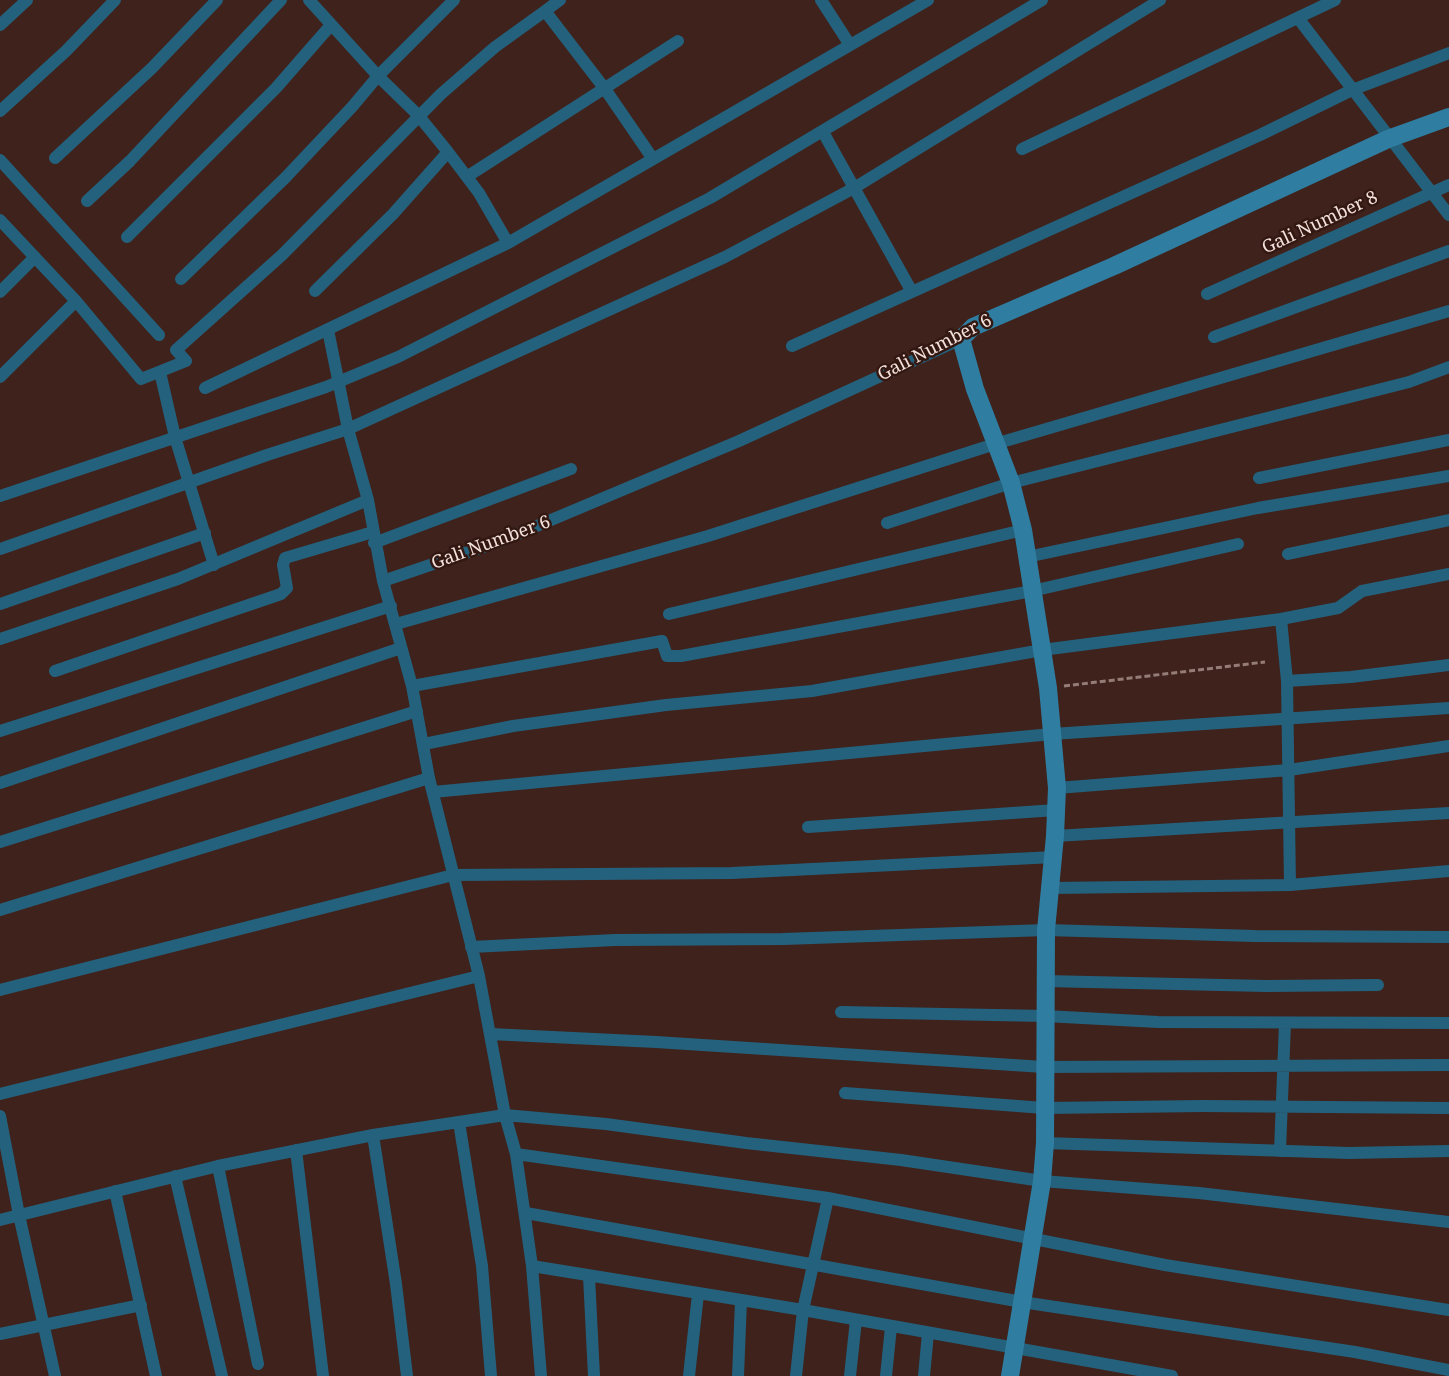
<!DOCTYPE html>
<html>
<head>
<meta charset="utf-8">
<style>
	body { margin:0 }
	canvas { display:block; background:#3e221b }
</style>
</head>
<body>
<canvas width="1449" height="1376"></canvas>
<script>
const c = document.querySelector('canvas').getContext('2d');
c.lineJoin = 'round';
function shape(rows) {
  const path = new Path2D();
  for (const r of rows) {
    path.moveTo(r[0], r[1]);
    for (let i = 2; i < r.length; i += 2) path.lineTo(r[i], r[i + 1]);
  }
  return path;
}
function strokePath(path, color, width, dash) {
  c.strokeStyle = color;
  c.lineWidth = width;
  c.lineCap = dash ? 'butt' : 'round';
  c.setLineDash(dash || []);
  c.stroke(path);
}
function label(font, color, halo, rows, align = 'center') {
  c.font = font + ' "Noto Serif",serif';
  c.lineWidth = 5;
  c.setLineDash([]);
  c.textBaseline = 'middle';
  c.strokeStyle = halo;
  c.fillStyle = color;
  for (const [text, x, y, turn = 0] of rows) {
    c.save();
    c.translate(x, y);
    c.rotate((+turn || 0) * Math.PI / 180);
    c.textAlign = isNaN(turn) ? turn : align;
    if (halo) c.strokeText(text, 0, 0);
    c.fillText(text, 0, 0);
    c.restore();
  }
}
const path = shape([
	[1064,686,1265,662]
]);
const street = shape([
	[309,0,378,76,418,115,448,152,479,193,508,243],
	[560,0,545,11,605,89,653,159],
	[821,0,850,45],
	[1298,18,1449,215],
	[0,25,27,0],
	[0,111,66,51,115,0],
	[823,132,912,292],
	[1022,149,1335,0],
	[55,158,152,68,217,0],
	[0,160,159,335],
	[468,176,678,41],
	[87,201,130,161,281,0],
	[0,220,76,301,141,379,186,361,176,350,282,255,441,94,495,47,545,11],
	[127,237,276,88,331,25],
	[181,279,286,177,352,107,378,76,454,0],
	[315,291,393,214,448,152],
	[0,292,35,257],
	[1207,294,1449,185],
	[328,330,348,429,368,500,383,581,412,686,429,778,479,976,505,1115,516,1154,532,1266,541,1376],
	[1214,337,1449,251],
	[792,346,1260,135,1352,90,1449,53],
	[160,372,175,437,214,565],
	[0,377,76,301],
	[205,388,508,243,928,0],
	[1259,478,1449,440],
	[0,496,326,387,398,357,710,198,1042,0],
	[887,523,1011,483,1409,382,1449,367],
	[374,543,571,469],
	[0,549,267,455,348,429,725,257,854,188,1160,0],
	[1288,554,1449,520],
	[1027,557,1258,508,1449,476],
	[383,581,501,541,739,441,961,339],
	[0,604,205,533],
	[669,614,1023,530],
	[1281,619,1287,681,1290,885],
	[396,624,708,536,995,444,1449,311],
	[0,639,178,579,368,500],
	[55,671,281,594,287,588,283,565,285,558,373,532],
	[1287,681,1351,677,1449,665],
	[412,686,662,641,667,656,681,656,1032,591,1238,544],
	[0,731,391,606],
	[424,744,513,726,666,705,812,691,1042,650,1281,619,1338,608,1362,591,1449,574],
	[0,783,401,648],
	[1057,788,1289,770,1449,746],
	[433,792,1052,734,1449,708],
	[808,827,1056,810],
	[1055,836,1449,813],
	[0,842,417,711],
	[1051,888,1290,885,1449,871],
	[0,910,429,778],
	[471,947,615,940,783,939,1046,930,1255,936,1449,937],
	[1045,981,1266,986,1378,985],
	[0,990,453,875,732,873,1054,857],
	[841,1012,1045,1016,1158,1022,1449,1023],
	[490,1034,656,1042,1044,1067,1449,1065],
	[845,1093,1044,1108,1203,1106,1449,1108],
	[0,1094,479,976],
	[0,1116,19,1215,55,1376],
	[459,1122,482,1266,491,1376],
	[373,1135,396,1284,407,1376],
	[1045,1143,1349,1153,1449,1151],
	[296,1150,323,1376],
	[1280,1151,1285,1023],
	[516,1154,828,1198,1165,1265,1449,1310],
	[218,1166,258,1364],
	[175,1176,222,1376],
	[115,1191,156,1376],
	[526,1213,1022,1302,1355,1352,1449,1370],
	[0,1220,218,1166,373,1135,505,1115,606,1124,746,1143,901,1160,1042,1181,1199,1193,1449,1222],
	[532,1266,803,1310,1172,1376],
	[589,1276,594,1376],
	[0,1334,141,1305],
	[689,1376,698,1294],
	[738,1376,741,1301],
	[796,1376,803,1310,828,1198],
	[850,1376,856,1320],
	[886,1376,891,1327],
	[924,1376,928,1333]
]);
const secondary = shape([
	[1010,1376,1042,1181,1045,1143,1046,930,1055,836,1057,788,1048,688,1023,530,1011,483,975,389,961,339,973,327,1114,266,1388,139,1449,117]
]);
const streetNames = [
	["Gali Number 8",1320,223,-25],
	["Gali Number 6",935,348,-27],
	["Gali Number 6",491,543,-20]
];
strokePath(path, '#957d77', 3, [6, 3]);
strokePath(street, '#24617d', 12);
strokePath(secondary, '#2f7da1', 18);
label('18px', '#f3e0db', '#331812', streetNames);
</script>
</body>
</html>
